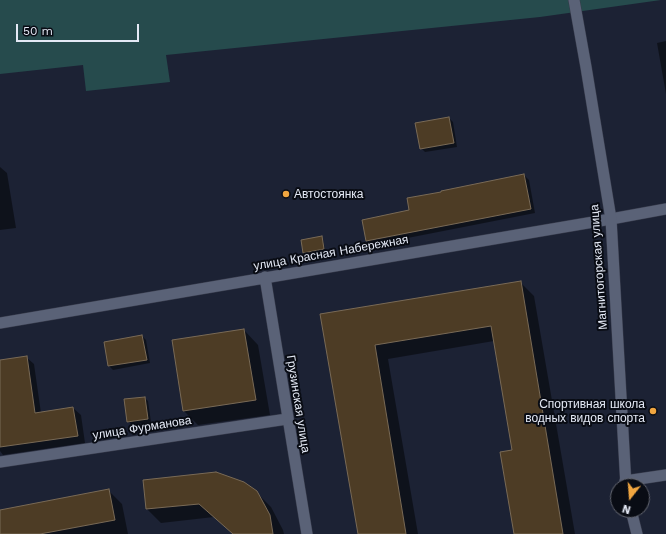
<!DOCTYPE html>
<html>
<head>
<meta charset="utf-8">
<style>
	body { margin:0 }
	#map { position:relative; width:666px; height:534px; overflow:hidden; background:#1c2234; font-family:"Work Sans",sans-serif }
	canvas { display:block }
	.north { position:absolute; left:610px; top:478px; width:40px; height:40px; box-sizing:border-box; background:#090c14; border:1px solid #61646e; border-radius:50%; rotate:197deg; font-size:11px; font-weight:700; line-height:16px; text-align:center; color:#e4e9f5 }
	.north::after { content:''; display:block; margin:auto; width:14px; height:18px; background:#f1a640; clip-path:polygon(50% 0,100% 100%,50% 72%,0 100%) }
	.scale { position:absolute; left:16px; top:24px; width:123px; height:18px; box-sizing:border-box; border:2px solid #e4e9f5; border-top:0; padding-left:5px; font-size:12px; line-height:14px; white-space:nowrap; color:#e4e9f5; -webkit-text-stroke:3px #090c14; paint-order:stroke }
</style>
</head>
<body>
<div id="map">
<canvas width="666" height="534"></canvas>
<div class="north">N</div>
<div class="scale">50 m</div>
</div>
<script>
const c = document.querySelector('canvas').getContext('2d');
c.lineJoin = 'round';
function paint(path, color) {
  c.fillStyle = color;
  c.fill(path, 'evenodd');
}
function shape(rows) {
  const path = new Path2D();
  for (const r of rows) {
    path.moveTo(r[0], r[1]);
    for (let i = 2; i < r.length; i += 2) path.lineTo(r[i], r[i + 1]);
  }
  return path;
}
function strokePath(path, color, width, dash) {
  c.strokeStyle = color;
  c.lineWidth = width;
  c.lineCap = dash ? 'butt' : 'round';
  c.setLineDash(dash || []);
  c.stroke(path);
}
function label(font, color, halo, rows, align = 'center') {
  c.font = font + ' "Work Sans",sans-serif';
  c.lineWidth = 4;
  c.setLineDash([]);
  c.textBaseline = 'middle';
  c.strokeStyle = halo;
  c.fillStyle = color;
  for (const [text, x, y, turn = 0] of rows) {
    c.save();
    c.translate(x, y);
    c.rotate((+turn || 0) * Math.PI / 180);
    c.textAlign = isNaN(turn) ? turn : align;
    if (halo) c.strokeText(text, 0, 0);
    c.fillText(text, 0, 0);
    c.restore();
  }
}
const water = shape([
	[0,0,661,0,540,17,166,55,170,82,86,91,83,65,0,74]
]);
const shadow = shape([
	[666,41,666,94,657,43],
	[449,118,453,122,457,147,425,152,421,148],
	[0,167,7,173,16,228,0,230],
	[524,175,529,180,535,213,372,245,367,241],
	[321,238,323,239,325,250,306,254,304,252],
	[520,282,534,296,575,534,515,534,513,451,494,341,388,359,418,534,359,534,322,315],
	[244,330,258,345,270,415,198,425,184,411,173,341],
	[142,336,146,340,150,363,113,370,109,366,105,342],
	[26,357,34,364,41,413,73,408,81,415,85,443,3,455,0,451,0,361],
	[145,398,148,401,151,422,132,425,128,421],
	[144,481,256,492,271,507,283,530,284,534,233,534,214,517,161,523,147,509],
	[108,490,122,504,128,534,0,534,0,511]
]);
const building = shape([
	[449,117,454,143,420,149,415,123,449,117],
	[524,174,531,209,366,241,362,220,409,210,407,198,441,192,441,191,524,174],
	[322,236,324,249,303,253,301,240,322,236],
	[521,281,563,534,514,534,500,452,512,450,491,326,375,345,406,534,358,534,320,314,521,281],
	[244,329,256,400,183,411,172,340,244,329],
	[142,335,147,360,108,366,104,342,142,335],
	[27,356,35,413,73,407,78,436,0,447,0,360,27,356],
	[145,397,148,419,127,422,124,399,145,397],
	[216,472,244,482,257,491,270,515,273,534,233,534,199,504,146,509,143,480,216,472],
	[109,489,115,520,40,534,0,534,0,510,109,489]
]);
const minor = shape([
	[265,277,307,534],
	[0,323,611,219],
	[0,462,287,419],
	[625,481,666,475]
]);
const tertiary = shape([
	[611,219,666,209]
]);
const secondary = shape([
	[574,0,586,67,611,219,626,486],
	[631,510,637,534]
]);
const markers = [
	[286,194,4,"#f1a640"],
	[653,411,4,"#f1a640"]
];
const poiNames = [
	["Автостоянка",294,194],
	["Спортивная школа",645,404,"right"],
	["водных видов спорта",645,418,"right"]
];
const streetNames = [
	["улица Красная Набережная",331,253,-10],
	["Магнитогорская улица",599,267,-94],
	["Грузинская улица",298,404,81],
	["улица Фурманова",142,428,-9]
];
paint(water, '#264b4d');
paint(shadow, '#0007');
paint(building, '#4d3c25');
strokePath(building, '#796a56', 1);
strokePath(minor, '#383c4c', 12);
strokePath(tertiary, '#383c4c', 12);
strokePath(secondary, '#383c4c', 12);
strokePath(minor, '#5a6277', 11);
strokePath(tertiary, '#5a6277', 11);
strokePath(secondary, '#5a6277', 11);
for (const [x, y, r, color] of markers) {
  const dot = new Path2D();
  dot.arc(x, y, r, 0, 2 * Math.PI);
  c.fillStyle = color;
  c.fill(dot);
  strokePath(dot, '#090c14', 1.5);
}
label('12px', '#e4e9f5', '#090c14', poiNames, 'left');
label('12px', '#e4e9f5', '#090c14', streetNames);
</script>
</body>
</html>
